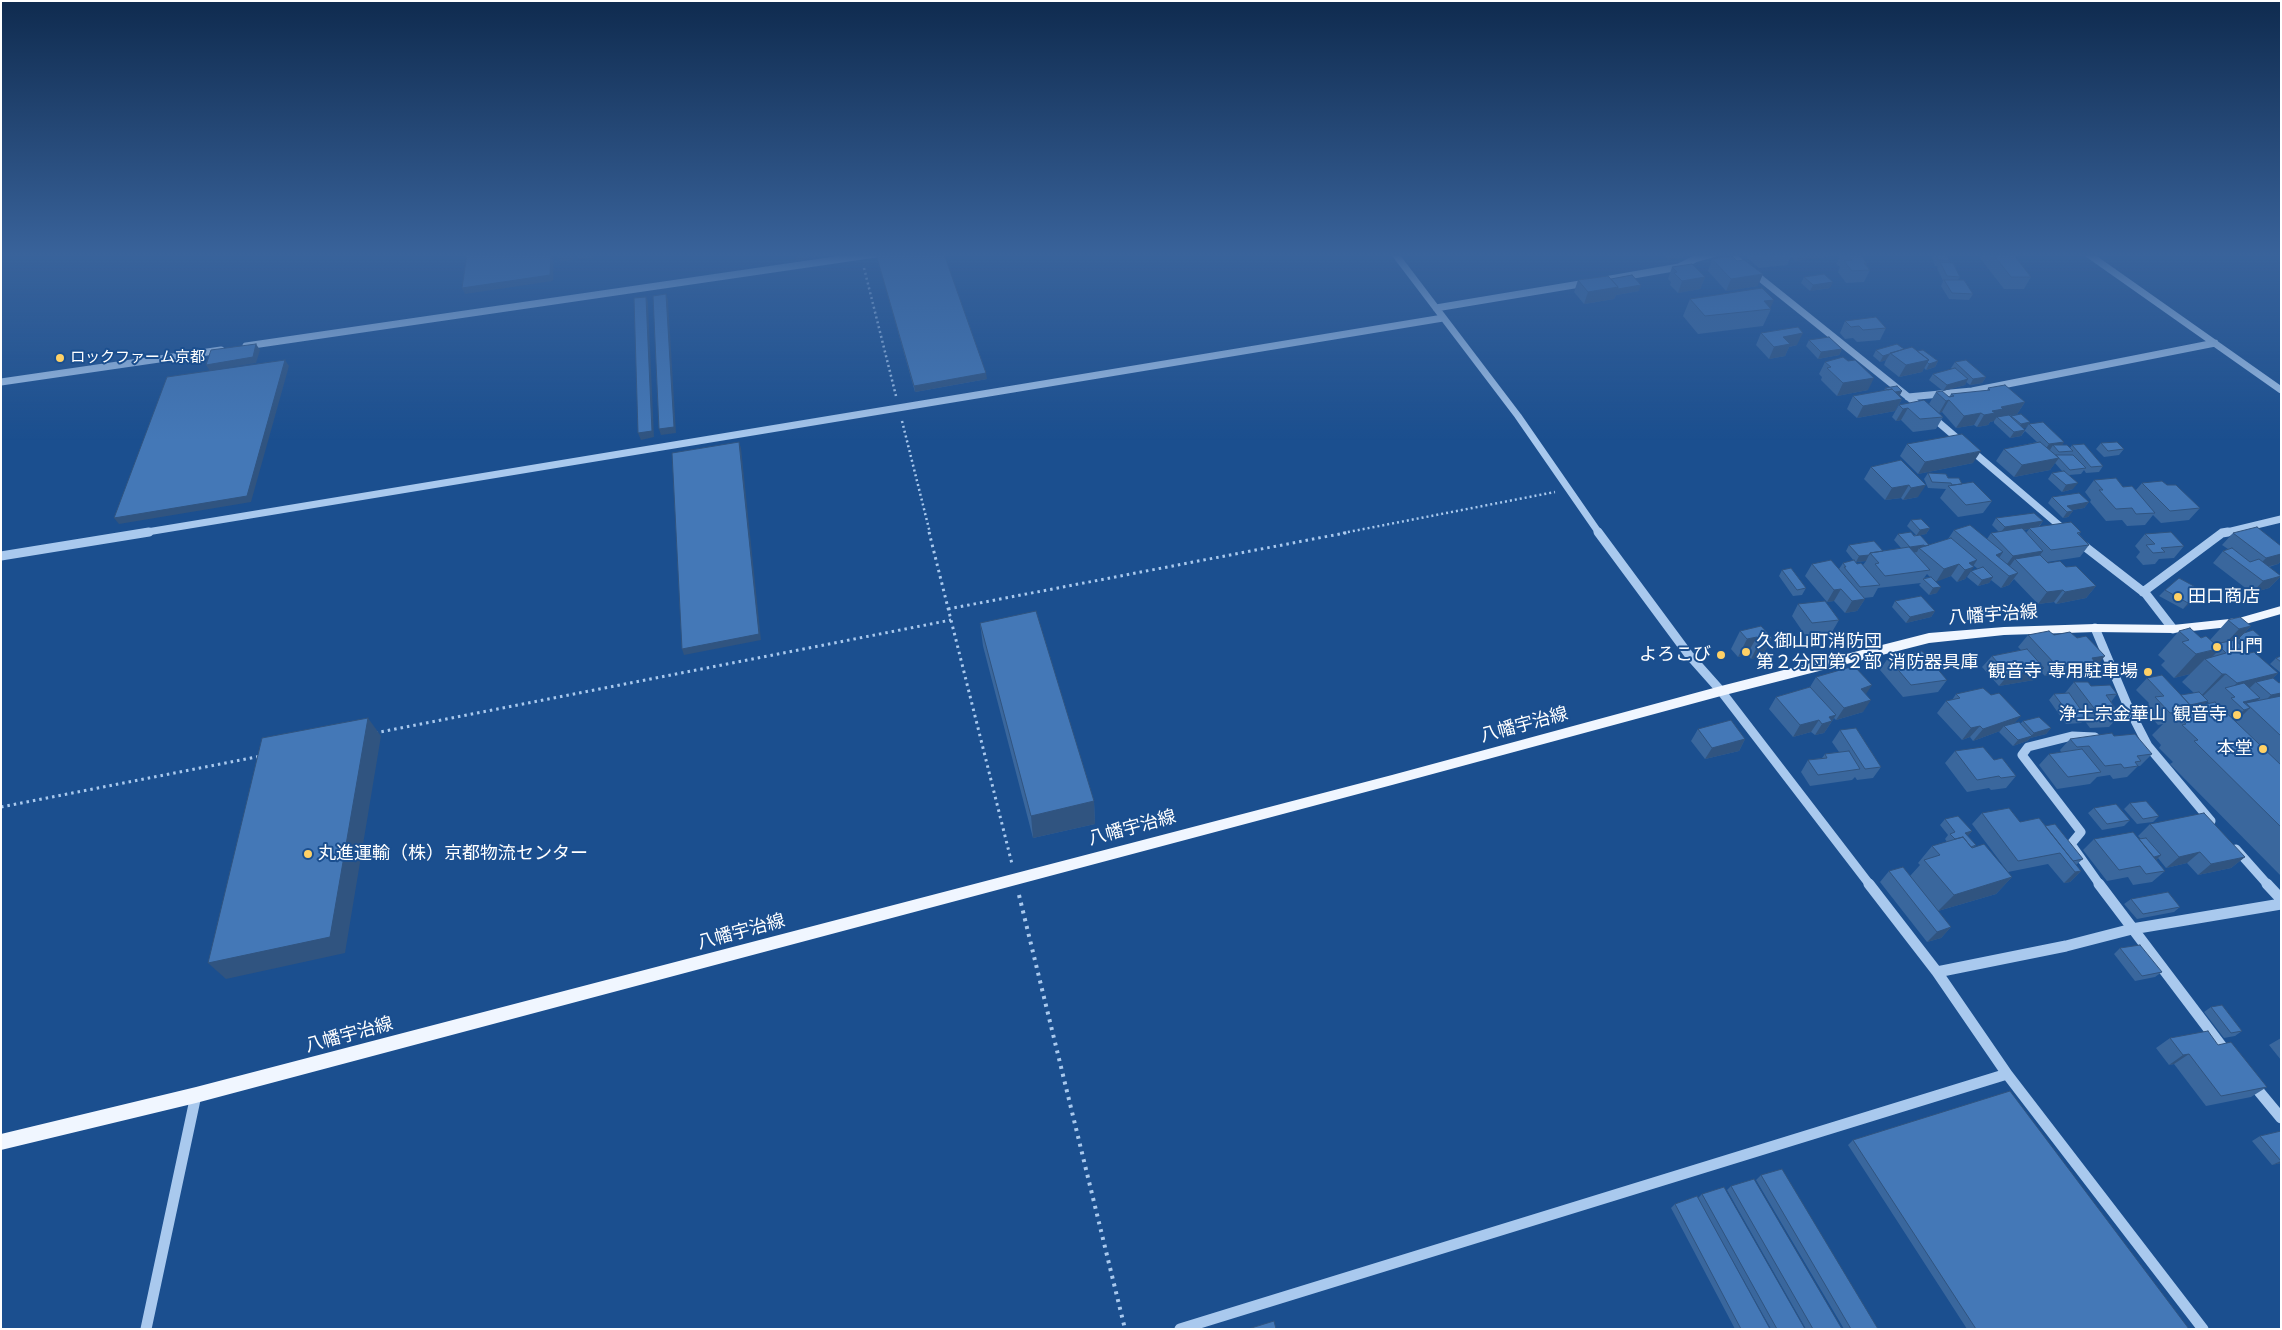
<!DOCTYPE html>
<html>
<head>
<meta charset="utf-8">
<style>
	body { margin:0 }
	#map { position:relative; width:2282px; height:1330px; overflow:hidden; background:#1b4f8f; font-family:"Work Sans",sans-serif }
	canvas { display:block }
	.frame { position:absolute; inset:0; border:2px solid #fff; pointer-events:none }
</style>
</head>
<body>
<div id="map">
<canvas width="2282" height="1330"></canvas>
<div class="frame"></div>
</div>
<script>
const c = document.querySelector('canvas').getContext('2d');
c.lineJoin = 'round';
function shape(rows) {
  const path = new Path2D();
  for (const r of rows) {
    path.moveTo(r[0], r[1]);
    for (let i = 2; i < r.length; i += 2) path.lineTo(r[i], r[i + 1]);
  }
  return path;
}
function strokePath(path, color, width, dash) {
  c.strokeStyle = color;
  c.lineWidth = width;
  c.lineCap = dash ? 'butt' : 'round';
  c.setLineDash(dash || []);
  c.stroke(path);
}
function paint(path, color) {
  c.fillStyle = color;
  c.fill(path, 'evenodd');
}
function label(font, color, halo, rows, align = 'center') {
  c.font = font + ' "Work Sans","Noto Sans JP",sans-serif';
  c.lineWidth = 4;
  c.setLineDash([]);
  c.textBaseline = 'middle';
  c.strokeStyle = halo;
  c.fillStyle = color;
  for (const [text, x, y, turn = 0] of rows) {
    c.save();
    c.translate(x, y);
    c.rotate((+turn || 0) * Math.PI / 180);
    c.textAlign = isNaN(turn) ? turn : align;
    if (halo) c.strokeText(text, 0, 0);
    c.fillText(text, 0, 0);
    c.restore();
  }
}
const pathFar2 = shape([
	[864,268,896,396],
	[902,421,930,533],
	[1343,533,1555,492]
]);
const pathFar1 = shape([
	[929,532,1012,864],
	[948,609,1350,532],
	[375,733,951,620],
	[1,807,261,756]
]);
const path = shape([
	[1019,895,1125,1329]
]);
const minorFar2 = shape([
	[1395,254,1518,416,1599,533],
	[1730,254,1917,404,2067,532],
	[2088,254,2281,390],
	[1599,281,1679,267,1695,259,1713,254],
	[1436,308,1586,283],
	[246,346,876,254],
	[1,382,221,350],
	[1908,397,1972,391,2215,343],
	[141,533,1443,318],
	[2223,533,2281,519]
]);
const minorFar1 = shape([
	[1598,532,1689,655,1721,691,1870,885],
	[2079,542,2146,594,2173,629],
	[1,556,149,532],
	[2143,592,2222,533,2228,532],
	[2095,628,2129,709,2148,746,2211,821],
	[2095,737,2072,736,2028,747,2022,755,2081,832,2071,844,2100,885],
	[2132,742,2148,746],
	[2236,849,2268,885]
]);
const minor = shape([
	[1869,884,1937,972,2007,1074,2203,1329],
	[2099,884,2226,1052],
	[2267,884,2281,899],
	[1937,972,2066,946,2132,929,2281,904],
	[2252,1083,2281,1118],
	[146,1329,196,1095],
	[1180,1329,2007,1074]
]);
const major = shape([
	[2281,606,2281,614,2239,626,2173,633,2095,632,2004,635,1929,643,1721,696,1392,785,196,1103,1,1150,1,1134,196,1087,1392,775,1721,686,1929,633,2004,627,2095,624,2173,625,2239,618,2281,606]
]);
const wall = shape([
	[876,254,987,379,915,392],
	[1663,254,1687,254,1686,257,1668,260],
	[1748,254,1828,254,1827,257,1795,261,1791,257,1787,265,1759,268,1747,258],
	[1841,254,1859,254,1867,263,1866,265,1870,270,1864,282,1846,283,1838,272,1840,267,1836,264],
	[1933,254,1946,254,1950,261,1949,262,1960,277,1958,280,1973,294,1969,300,1949,299,1941,286,1943,281,1937,268,1938,266,1935,266,1932,258],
	[1982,254,2013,254,2031,277,2024,289,2004,289,1980,258],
	[1712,259,1758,286,1726,291,1708,271],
	[1672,267,1705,277,1700,289,1678,293,1670,285,1671,282,1668,279],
	[1804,277,1830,288,1810,291,1801,283],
	[1611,279,1639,291,1616,295,1614,299,1584,304,1574,292,1578,280],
	[1690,299,1770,308,1771,309,1763,326,1698,334,1683,316],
	[1845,321,1886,328,1880,340,1857,342,1853,338,1845,339,1840,333],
	[1761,333,1797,345,1789,347,1785,356,1769,359,1756,345],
	[1809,340,1842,349,1839,355,1818,359,1806,346],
	[1904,349,1917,351,1938,361,1935,367,1926,370,1924,368,1922,372,1899,377,1884,365,1886,360,1880,362,1873,356,1876,350],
	[1825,362,1868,390,1837,396,1821,380,1822,377,1819,374],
	[1955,362,1986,377,1982,383,1970,385,1966,382,1965,385,1943,391,1929,380,1933,374,1952,369,1951,368],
	[1885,388,1902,391,1899,396,1902,399,1895,411,1857,418,1847,409,1853,396,1884,391],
	[1988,388,2025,402,2017,414,2010,416,2011,417,2011,416,2030,422,2026,428,2023,428,2025,430,2029,424,2064,442,2062,445,2070,448,2072,445,2103,466,2099,472,2086,473,2084,470,2081,474,2069,475,2073,489,2062,492,2048,479,2052,473,2062,471,2055,463,2050,470,2014,477,1996,461,2004,449,2037,442,2025,431,2021,436,2010,438,1994,423,1994,421,1990,422,1988,425,1977,427,1974,425,1956,428,1942,412,1939,413,1929,404,1936,392,1949,397,1951,394,1987,391],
	[1899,405,1943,417,1936,429,1913,432,1901,420,1896,421,1892,417],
	[2101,443,2124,449,2119,455,2104,457,2096,449],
	[1907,444,1973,463,1918,474,1900,456],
	[1901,460,1918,497,1903,500,1901,498,1885,500,1864,479,1871,467],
	[1928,473,1948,478,1962,484,1992,501,1983,513,1958,517,1940,498,1946,489,1928,488,1924,479],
	[2094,480,2136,490,2142,483,2167,485,2200,508,2189,520,2161,523,2153,515,2145,525,2127,526,2122,520,2106,521,2090,502,2091,500,2085,492],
	[2052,497,2089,502,2084,508,2072,510,2073,511,2068,517,2063,518,2048,503],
	[1996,518,2043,521,2039,527,2081,532,2079,534,2089,545,2080,557,2047,562,2048,563,2066,567,2096,586,2086,598,2056,604,2054,602,2038,604,2014,579,2009,585,2001,588,1991,580,1989,583,1978,586,1967,577,1971,571,1978,569,1973,565,1965,579,1957,582,1951,576,1936,581,1937,593,1929,595,1919,585,1921,583,1878,588,1873,597,1864,598,1865,599,1857,611,1845,613,1834,601,1827,602,1805,576,1812,564,1839,569,1843,563,1854,561,1846,551,1849,545,1883,551,1901,548,1894,540,1898,534,1916,535,1907,526,1911,520,1930,528,1926,534,1920,535,1929,545,1948,539,1954,530,1987,539,1991,533,1999,532,1992,525],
	[2029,529,2026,533,2023,530],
	[1866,561,1863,565,1857,564,1856,562],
	[1927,574,1930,577,1924,578],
	[2233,533,2281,546,2281,561,2278,564,2269,567,2281,576,2269,588,2252,593,2213,563,2223,551,2228,549,2222,545],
	[2145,534,2184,546,2174,558,2159,559,2155,564,2143,565,2136,557,2140,552,2135,546],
	[1782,570,1806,588,1802,595,1793,596,1779,576],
	[2165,590,2197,597,2183,609,2159,596],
	[1895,601,1935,611,1931,617,1906,623,1892,607],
	[1798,604,1839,620,1832,632,1805,635,1792,616],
	[2228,620,2251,626,2244,633,2255,643,2243,647,2250,653,2278,673,2273,678,2279,683,2281,682,2281,876,2170,764,2173,762,2159,748,2161,745,2152,735,2163,724,2158,725,2144,709,2149,703,2136,690,2147,678,2181,695,2194,693,2182,682,2190,674,2174,678,2161,665,2165,661,2158,655,2179,631,2210,640],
	[2207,701,2210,704,2204,705],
	[980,623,1094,801,1095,824,1033,838,983,646],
	[1740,631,1772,638,1762,656,1751,659,1747,654,1738,657,1731,649],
	[2028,635,2054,635,2095,668,2088,669,2084,673,2058,678,2055,674,2045,676,2041,672,2034,680,1999,686,1982,667,1992,656,2021,650,2018,647],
	[2281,656,2281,673,2270,664,2276,658],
	[1888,658,1947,680,1938,692,1903,697,1880,670],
	[1816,677,1866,695,1863,712,1836,720,1834,718,1824,733,1815,735,1811,732,1793,737,1769,709,1776,697,1810,687],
	[2074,682,2091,686,2117,694,2111,702,2120,715,2109,727,2090,728,2084,720,2081,723,2066,724,2049,700,2054,694,2065,693],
	[1956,694,2014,724,2020,724,2023,721,2051,728,2046,734,2030,738,2027,741,2013,746,1999,732,2000,731,1973,741,1970,737,1962,740,1937,713,1946,701,1952,700],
	[1698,729,1745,739,1739,751,1705,759,1691,741],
	[1840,730,1881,767,1873,778,1857,780,1855,777,1852,780,1810,786,1801,772,1808,760,1822,758,1825,754,1839,752,1832,742],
	[2114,736,2152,754,2140,766,2138,766,2127,777,2113,779,2110,775,2097,777,2090,784,2057,789,2039,765,2049,754,2061,752,2060,750,2070,739],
	[1955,751,1994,760,2016,776,2006,788,1991,790,1989,788,1967,792,1945,763],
	[2130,803,2159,816,2153,822,2137,824,2124,809],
	[2094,808,2130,820,2124,826,2102,830,2088,813],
	[1982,813,2020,822,2045,826,2083,859,2076,865,2081,871,2070,882,2064,883,2048,864,2008,872,1972,824],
	[1945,819,1972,831,1967,836,1976,845,1974,847,2012,877,1996,894,1938,911,1910,876,1920,865,1918,863,1932,846,1947,842,1945,839,1948,835,1940,825],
	[2150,824,2245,857,2231,868,2198,875,2187,863,2166,868,2158,858,2156,860,2165,871,2152,882,2133,885,2128,877,2107,881,2083,850,2094,839,2141,839,2138,836],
	[1889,871,1951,927,1941,938,1927,942,1880,882],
	[2131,899,2180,907,2174,912,2137,919,2124,904],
	[2120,948,2162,972,2155,977,2135,981,2114,954],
	[2211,1007,2242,1031,2235,1036,2224,1038,2204,1012],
	[2170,1038,2267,1087,2251,1097,2206,1106,2174,1064,2169,1065,2156,1048],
	[2281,1038,2281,1060,2269,1045],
	[2281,1131,2281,1163,2272,1165,2252,1141,2260,1136],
	[1853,1140,2189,1329,1967,1329,1848,1145],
	[1761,1175,1878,1329,1844,1329,1756,1180],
	[1731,1186,1842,1329,1806,1329,1727,1190],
	[1702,1194,1805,1329,1771,1329,1709,1218,1770,1329,1735,1329,1671,1208,1675,1204,1698,1198]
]);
const shadedWall = shape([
	[551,254,554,254,553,281,465,294,462,288],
	[571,254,573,254,573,260,560,262,558,256],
	[577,254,593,254,593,258,579,260],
	[800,254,809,254,810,259,796,261,795,255],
	[811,254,824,254,824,256,812,258],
	[1670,254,1687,254,1686,257,1668,260],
	[1799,254,1828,254,1827,257,1795,261],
	[1763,274,1758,286,1726,291,1731,279],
	[1705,277,1700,289,1678,293,1682,281],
	[1833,282,1830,288,1810,291,1813,285],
	[1641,285,1639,291,1616,295,1614,299,1584,304,1588,292,1618,287],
	[666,294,668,300,676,433,661,435,659,429],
	[646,297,648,302,654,437,641,440,638,433],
	[1774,300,1770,309,1764,301],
	[1803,333,1797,345,1789,347,1785,356,1769,359,1774,347,1783,337],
	[256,344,260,350,256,363,210,371,206,365],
	[1842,349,1839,355,1818,359,1821,352],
	[1890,354,1886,360,1880,362,1883,356],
	[285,360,289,366,251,502,119,524,114,518],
	[1929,360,1922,372,1899,377,1906,365],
	[1938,361,1935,367,1926,370,1929,364],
	[986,373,987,379,915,392,914,386],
	[1986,377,1982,383,1970,385,1973,379],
	[1874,378,1868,390,1837,396,1843,383],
	[1968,379,1965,385,1943,391,1947,385],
	[1902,391,1899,397,1891,393],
	[1902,399,1895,411,1857,418,1863,406],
	[1949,400,1942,412,1939,413,1946,401],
	[2025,402,2017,414,1999,418,1997,417,1994,421,1990,422,1988,425,1977,427,1984,415,1992,411,2001,407],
	[1908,408,1901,420,1896,421,1903,409],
	[1981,413,1974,425,1956,428,1964,416],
	[2030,422,2026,428,2017,430,2021,424],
	[2025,430,2021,436,2010,438,2014,432],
	[739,442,741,448,761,640,684,655,682,649],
	[2064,442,2060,448,2053,445,2050,450,2045,450,2049,444],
	[1981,451,1973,463,1918,474,1925,462],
	[2059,458,2050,470,2014,477,2022,465],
	[2078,483,2073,489,2062,492,2066,485],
	[1909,485,1901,498,1885,500,1892,488],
	[1926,485,1918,497,1903,500,1911,488],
	[2089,502,2084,508,2067,511,2067,506],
	[2073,511,2068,517,2063,518,2067,512],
	[2043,521,2038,527,2029,528,2029,529,2000,533,2005,527],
	[1930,528,1926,534,1916,536,1920,530],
	[1924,545,1921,550,1919,548,1917,552,1906,554,1910,547],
	[2043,551,2034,563,2015,559,2009,567,2004,568,2013,556],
	[2003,552,1995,564,1996,555],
	[2281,554,2281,561,2278,564,2254,570,2266,558],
	[1869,555,1866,561,1856,562,1859,556],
	[1977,560,1972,568,1974,567,1965,579,1957,582,1965,570,1969,563],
	[1959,564,1951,576,1936,582,1944,569],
	[2018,573,2009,585,2001,588,2009,576],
	[2281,576,2269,588,2252,593,2263,581],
	[1993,577,1989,583,1978,586,1982,580],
	[2096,586,2086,598,2056,604,2065,592],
	[1941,587,1937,593,1929,595,1933,588],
	[1841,589,1834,601,1827,602,1834,590],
	[2063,590,2054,602,2038,604,2047,592],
	[2203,591,2197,597,2183,609,2188,603],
	[1865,599,1857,611,1845,613,1852,601],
	[1935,611,1931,617,1906,623,1910,617],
	[2251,626,2228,650,2221,648,2208,661,2205,659,2190,674,2174,678,2196,654,2220,649,2239,629],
	[1757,637,1747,654,1738,657,1747,639],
	[2261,637,2255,643,2238,649,2244,643],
	[1772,638,1762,656,1751,659,1760,641],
	[2105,656,2095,668,2088,669,2084,673,2058,678,2068,666,2092,658],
	[2065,662,2055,674,2045,676,2055,664],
	[2044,668,2034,680,1999,686,2008,675],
	[2278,673,2263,688,2256,682,2236,701,2235,697,2229,691,2237,683],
	[2222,674,2226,674,2202,697,2199,698],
	[1872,685,1864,697,1861,689],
	[2281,693,2281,704,2255,711,2271,695],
	[2260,698,2251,707,2246,703,2241,708,2243,702],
	[1871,700,1863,712,1836,720,1844,708],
	[2208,701,2202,706,2180,711,2186,705],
	[2250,708,2226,732,2220,733,2244,710],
	[1836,715,1824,733,1815,735,1822,724,1829,717],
	[2021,716,2011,727,2004,726,2000,731,1973,741,1983,729],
	[368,718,381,736,345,953,226,979,208,963],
	[1819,720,1811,732,1793,737,1800,725],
	[1980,726,1970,737,1962,740,1971,728],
	[2051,728,2046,734,2030,738,2027,741,2013,746,2018,740,2031,736,2034,733],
	[1745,739,1739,751,1705,759,1712,748],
	[1094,801,1095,824,1033,838,1031,816],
	[1972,831,1967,837,1965,833],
	[2200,852,2187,863,2166,868,2179,857],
	[2161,855,2155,861,2152,858],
	[2245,857,2231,868,2198,875,2211,864],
	[2081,871,2070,882,2064,883,2075,872],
	[2012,877,1996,894,1938,911,1954,895],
	[1951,927,1941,938,1927,942,1937,932],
	[2189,1054,2174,1064,2169,1065,2183,1055],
	[2281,1161,2281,1163,2272,1165]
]);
const building = shape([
	[467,254,551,254,550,275,462,288,467,254],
	[558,254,571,254,558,256,558,254],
	[876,254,944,254,986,373,914,386,876,254],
	[1761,254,1785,254,1764,256,1761,254],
	[1844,254,1859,254,1867,263,1864,263,1870,270,1852,271,1844,261,1852,260,1844,254],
	[1936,254,1946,254,1950,261,1938,260,1936,254],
	[1993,254,2013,254,2031,277,2011,277,1993,254],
	[1732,256,1737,261,1744,260,1763,274,1731,279,1712,259,1732,256],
	[1940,262,1953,263,1960,277,1947,276,1940,262],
	[1692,264,1705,277,1682,281,1674,273,1677,272,1672,267,1692,264],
	[1824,274,1833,282,1813,285,1804,277,1824,274],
	[1632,275,1641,285,1618,289,1618,287,1611,279,1632,275],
	[1608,276,1618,287,1588,292,1578,280,1608,276],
	[1944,280,1964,280,1973,294,1952,293,1944,280],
	[1762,288,1774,300,1764,301,1771,309,1705,316,1690,299,1762,288],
	[666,294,674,427,659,429,653,296,666,294],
	[646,297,652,431,638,433,634,298,646,297],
	[1876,317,1886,328,1863,330,1859,326,1851,327,1845,321,1876,317],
	[1798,327,1803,333,1783,337,1790,344,1774,347,1761,333,1798,327],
	[1829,337,1842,349,1821,352,1809,340,1829,337],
	[256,344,253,357,206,365,211,350,256,344],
	[1897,344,1904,349,1883,356,1876,350,1897,344],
	[1912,347,1929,360,1906,365,1890,353,1912,347],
	[1923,350,1938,361,1929,364,1927,362,1929,360,1917,351,1923,350],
	[1843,357,1848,361,1855,360,1874,378,1843,383,1827,368,1831,367,1825,362,1843,357],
	[285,360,247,496,114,518,167,377,285,360],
	[1966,360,1986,377,1973,379,1955,362,1966,360],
	[1955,368,1968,379,1947,385,1933,374,1955,368],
	[2005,385,2025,402,2001,407,2003,409,1992,411,1995,413,1984,415,1981,413,1964,416,1949,400,1946,401,1936,392,1942,391,1949,397,1954,396,1951,394,1990,390,1988,388,2005,385],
	[1897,386,1902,391,1895,392,1892,389,1888,390,1885,388,1897,386],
	[1892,389,1902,399,1863,406,1853,396,1892,389],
	[1924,400,1943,417,1920,419,1908,408,1903,409,1899,405,1924,400],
	[2021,414,2030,422,2021,424,2011,416,2021,414],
	[2009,415,2025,430,2014,432,1997,417,2009,415],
	[2043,422,2064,442,2049,444,2029,424,2043,422],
	[1962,434,1981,451,1925,462,1907,444,1962,434],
	[739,442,759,634,682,649,672,453,739,442],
	[2040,442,2059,458,2022,465,2004,449,2040,442],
	[2117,442,2124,449,2108,451,2101,443,2117,442],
	[2084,444,2103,466,2091,467,2072,445,2084,444],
	[2053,445,2067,445,2073,451,2059,452,2053,445],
	[2056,455,2073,455,2086,468,2070,470,2056,455],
	[1901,460,1926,485,1911,488,1909,485,1892,488,1871,467,1901,460],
	[2064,471,2078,483,2066,485,2052,473,2064,471],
	[1928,473,1946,474,1948,478,1959,478,1962,484,1952,485,1951,483,1932,482,1928,473],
	[2116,478,2123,487,2132,486,2155,513,2136,514,2132,508,2116,509,2099,490,2103,490,2094,480,2116,478],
	[2162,481,2167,485,2176,485,2200,508,2170,511,2142,483,2162,481],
	[1973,482,1992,501,1966,505,1948,486,1973,482],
	[2079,493,2089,502,2067,506,2073,511,2067,512,2052,497,2079,493],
	[2034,513,2043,521,2005,527,1996,518,2034,513],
	[1921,519,1930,528,1920,530,1911,520,1921,519],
	[2071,522,2081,532,2077,533,2089,545,2051,550,2029,528,2071,522],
	[1970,525,2003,552,1996,555,2018,573,2009,576,1954,530,1970,525],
	[2257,527,2281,546,2281,554,2266,558,2233,533,2257,527],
	[2022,528,2043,551,2013,556,1991,533,2022,528],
	[1911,532,1914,536,1920,535,1929,545,1925,546,1924,545,1910,547,1898,534,1911,532],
	[2171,532,2184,546,2161,548,2165,552,2153,553,2146,545,2155,544,2145,534,2171,532],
	[1951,538,1977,560,1969,563,1974,567,1965,570,1959,564,1944,569,1919,548,1951,538],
	[1874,541,1883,551,1870,553,1869,555,1859,556,1849,545,1874,541],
	[1909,547,1930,570,1885,576,1875,564,1879,563,1870,553,1909,547],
	[2232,548,2250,562,2259,559,2281,576,2263,581,2223,551,2232,548],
	[2040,555,2048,563,2060,561,2066,567,2076,566,2096,586,2065,592,2063,590,2047,592,2015,559,2040,555],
	[1831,560,1865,599,1852,601,1841,589,1834,590,1812,564,1831,560],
	[1854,560,1857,564,1861,563,1880,585,1860,587,1844,567,1846,567,1843,563,1854,560],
	[1983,567,1993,577,1982,580,1971,571,1983,567],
	[1791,568,1806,588,1797,590,1782,570,1791,568],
	[1931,577,1941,587,1933,588,1923,579,1931,577],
	[2179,578,2203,591,2188,603,2165,590,2179,578],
	[1921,596,1935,611,1910,617,1895,601,1921,596],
	[1825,601,1839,620,1812,623,1798,604,1825,601],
	[1036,611,1094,801,1031,816,980,623,1036,611],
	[2240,617,2251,626,2239,629,2228,620,2240,617],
	[1761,626,1772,638,1760,641,1757,637,1747,639,1740,631,1761,626],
	[2190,628,2201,638,2206,636,2215,644,2235,640,2250,653,2254,652,2278,673,2237,683,2226,674,2222,674,2205,659,2226,653,2221,648,2196,654,2182,642,2189,640,2179,631,2190,628],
	[2253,630,2261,637,2244,643,2239,638,2244,633,2253,630],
	[2049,631,2054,635,2070,632,2077,638,2086,636,2105,656,2092,658,2094,661,2068,666,2065,662,2055,664,2028,635,2049,631],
	[2027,649,2044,668,2008,675,1992,656,2027,649],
	[1922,651,1947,680,1911,685,1888,658,1922,651],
	[2281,656,2281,662,2276,658,2281,656],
	[1854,666,1872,685,1861,689,1871,700,1844,708,1816,677,1854,666],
	[2162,675,2193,708,2170,713,2155,697,2164,696,2147,678,2162,675],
	[2273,678,2279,683,2281,682,2281,693,2271,695,2256,682,2273,678],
	[2074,682,2088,682,2091,686,2110,685,2117,694,2106,695,2120,715,2100,716,2074,682],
	[2244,683,2260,698,2243,702,2250,708,2244,710,2231,698,2235,697,2225,688,2244,683],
	[1810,687,1836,715,1829,717,1832,721,1822,724,1819,720,1800,725,1776,697,1810,687],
	[1983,688,1991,695,1999,693,2021,716,1983,729,1980,726,1971,728,1946,701,1960,698,1956,694,1983,688],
	[2199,692,2208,701,2190,705,2181,695,2199,692],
	[2069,693,2086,717,2072,718,2054,694,2069,693],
	[2281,696,2281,736,2246,703,2281,696],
	[2215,702,2281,765,2281,827,2194,741,2198,740,2182,725,2186,724,2174,712,2215,702],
	[2039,717,2051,728,2034,733,2023,721,2039,717],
	[368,718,330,937,208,963,262,738,368,718],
	[1731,720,1745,739,1712,748,1698,729,1731,720],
	[2019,722,2032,736,2018,740,2004,726,2019,722],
	[1856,728,1881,767,1865,769,1840,730,1856,728],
	[2112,733,2114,736,2135,734,2152,754,2137,756,2141,761,2135,762,2138,766,2124,768,2121,764,2105,766,2089,746,2077,747,2070,739,2112,733],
	[1983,747,1994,760,2002,758,2016,776,2001,778,1999,776,1977,780,1955,751,1983,747],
	[2082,749,2101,772,2068,777,2049,754,2082,749],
	[1849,751,1860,769,1818,775,1808,760,1827,758,1825,754,1849,751],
	[2146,801,2159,816,2143,819,2130,803,2146,801],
	[2116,804,2130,820,2107,824,2094,808,2116,804],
	[2009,808,2020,822,2039,818,2081,871,2075,872,2060,853,2018,861,1982,813,2009,808],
	[2204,813,2245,857,2211,864,2200,852,2179,857,2150,824,2204,813],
	[1958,816,1972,831,1965,833,1976,845,1971,847,1963,837,1955,839,1950,834,1955,832,1945,819,1958,816],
	[2055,824,2083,859,2073,861,2045,826,2055,824],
	[2133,832,2165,871,2146,874,2140,866,2119,870,2094,839,2133,832],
	[1963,837,1972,848,1984,844,2012,877,1954,895,1924,860,1940,855,1932,846,1963,837],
	[2146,838,2161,855,2154,857,2139,839,2146,838],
	[1903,867,1951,927,1937,932,1889,871,1903,867],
	[2168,892,2180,907,2143,914,2131,899,2168,892],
	[2140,945,2162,972,2142,976,2120,948,2140,945],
	[2222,1005,2242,1031,2231,1033,2211,1007,2222,1005],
	[2208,1031,2218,1045,2231,1042,2267,1087,2221,1096,2189,1054,2183,1055,2170,1038,2208,1031],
	[2010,1091,2189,1329,1976,1329,1853,1140,2010,1091],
	[2281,1131,2281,1161,2260,1136,2281,1131],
	[1782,1169,1878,1329,1851,1329,1761,1175,1782,1169],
	[1754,1179,1842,1329,1813,1329,1731,1186,1754,1179],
	[1724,1187,1805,1329,1777,1329,1702,1194,1724,1187],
	[1697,1196,1770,1329,1741,1329,1675,1204,1697,1196],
	[1274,1321,1276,1329,1248,1329,1274,1321]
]);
const markers = [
	[60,358,5,"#ffd166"],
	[2178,597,5,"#ffd166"],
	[2217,647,5,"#ffd166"],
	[1746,652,5,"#ffd166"],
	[1721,655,5,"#ffd166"],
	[2148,672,5,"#ffd166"],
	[2237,715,5,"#ffd166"],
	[2263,749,5,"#ffd166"],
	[308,854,5,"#ffd166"]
];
const farPoinames = [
	["ロックファーム京都",70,358]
];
const poiNames = [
	["田口商店",2188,597],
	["久御山町消防団",1756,642],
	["第２分団第２部 消防器具庫",1756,663],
	["山門",2227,647],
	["よろこび",1711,655,"right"],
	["観音寺 専用駐車場",2138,672,"right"],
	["浄土宗金華山 観音寺",2227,715,"right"],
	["本堂",2253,749,"right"],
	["丸進運輸（株）京都物流センター",318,854]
];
const streetNames = [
	["八幡宇治線",1993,615,-4],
	["八幡宇治線",1524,725,-15],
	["八幡宇治線",1132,828,-15],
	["八幡宇治線",741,932,-15],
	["八幡宇治線",349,1035,-15]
];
strokePath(pathFar2, '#a9c9ee', 2.5, [2, 3]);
strokePath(pathFar1, '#a9c9ee', 3, [2.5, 4]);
strokePath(path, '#a9c9ee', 4, [3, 5]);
strokePath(minorFar2, '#a9c9ee', 7);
strokePath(minorFar1, '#a9c9ee', 9);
strokePath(minor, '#a9c9ee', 11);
paint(major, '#f0f6ff');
paint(wall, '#3a679d');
paint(shadedWall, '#305480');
paint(building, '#4478b7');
strokePath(building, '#305480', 1);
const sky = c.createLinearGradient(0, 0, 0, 440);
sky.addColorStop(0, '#0f2b4f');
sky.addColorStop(0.58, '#39639b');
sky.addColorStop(1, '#39639b00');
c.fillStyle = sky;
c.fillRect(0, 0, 2282, 440);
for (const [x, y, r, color] of markers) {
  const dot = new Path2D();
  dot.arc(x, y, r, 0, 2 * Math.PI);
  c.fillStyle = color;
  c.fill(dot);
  strokePath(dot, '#1b4f8f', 2);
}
label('15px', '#fff', '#1b4f8f', farPoinames, 'left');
label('18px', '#fff', '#1b4f8f', poiNames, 'left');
label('18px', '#fff', '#1b4f8f', streetNames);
</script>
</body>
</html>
